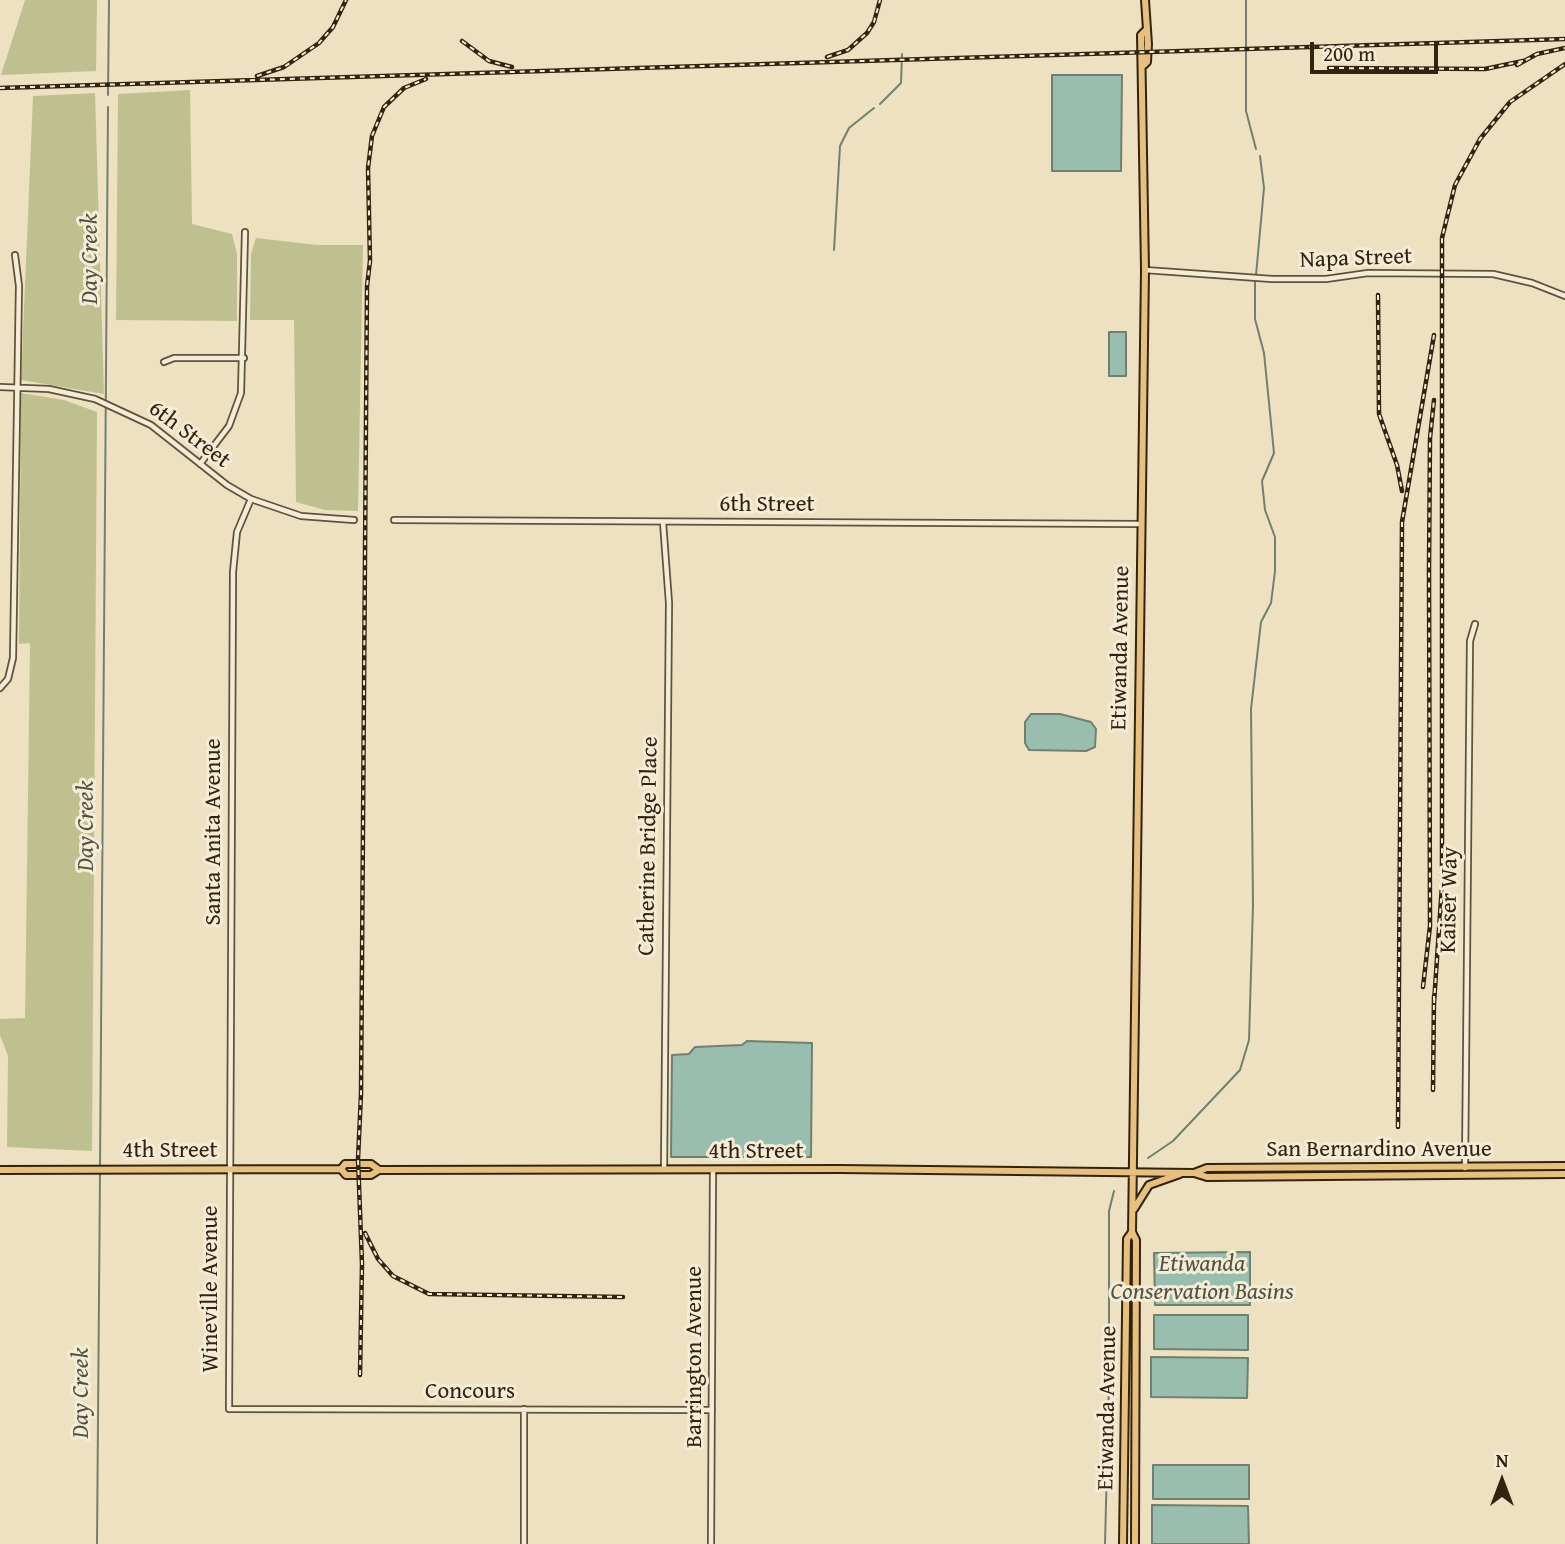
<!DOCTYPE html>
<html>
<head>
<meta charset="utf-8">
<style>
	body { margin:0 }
	#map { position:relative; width:1565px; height:1544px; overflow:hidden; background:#eee1c1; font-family:"Gentium Book Plus",serif }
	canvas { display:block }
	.north { position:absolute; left:1467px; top:1446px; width:70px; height:70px; -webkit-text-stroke:5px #f4ecd7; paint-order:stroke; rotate:0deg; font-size:19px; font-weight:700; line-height:28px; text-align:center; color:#32230f }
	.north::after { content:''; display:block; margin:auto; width:24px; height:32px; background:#32230f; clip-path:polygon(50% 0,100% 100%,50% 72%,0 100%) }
	.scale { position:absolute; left:1310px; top:42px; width:128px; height:32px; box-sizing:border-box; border:4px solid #32230f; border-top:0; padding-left:9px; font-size:21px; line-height:24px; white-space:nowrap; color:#32230f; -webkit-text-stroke:5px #f4ecd7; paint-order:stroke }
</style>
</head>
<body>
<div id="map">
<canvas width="1565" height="1544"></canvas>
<div class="north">N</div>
<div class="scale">200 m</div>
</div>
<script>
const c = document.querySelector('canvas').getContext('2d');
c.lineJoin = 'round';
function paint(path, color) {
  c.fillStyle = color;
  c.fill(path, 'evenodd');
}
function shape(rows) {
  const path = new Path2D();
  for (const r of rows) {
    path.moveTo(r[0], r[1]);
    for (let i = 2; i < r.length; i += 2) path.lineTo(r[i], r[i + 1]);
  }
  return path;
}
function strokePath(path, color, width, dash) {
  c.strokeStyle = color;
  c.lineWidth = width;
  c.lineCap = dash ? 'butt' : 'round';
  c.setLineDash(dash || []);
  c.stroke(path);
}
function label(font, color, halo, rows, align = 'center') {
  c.font = font + ' "Gentium Book Plus",serif';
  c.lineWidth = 6;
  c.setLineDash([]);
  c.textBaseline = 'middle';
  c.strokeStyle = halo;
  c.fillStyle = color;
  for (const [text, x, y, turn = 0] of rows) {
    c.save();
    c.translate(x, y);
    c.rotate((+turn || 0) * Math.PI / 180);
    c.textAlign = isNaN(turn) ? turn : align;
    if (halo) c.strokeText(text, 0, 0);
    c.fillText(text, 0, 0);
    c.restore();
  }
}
const green = shape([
	[25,0,97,0,96,71,1,75],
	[190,90,192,224,232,234,237,254,237,321,116,320,118,94],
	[95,93,104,394,21,380,33,96],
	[256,238,317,245,363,245,358,511,325,510,296,502,294,320,250,320,251,254],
	[21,393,64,400,97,412,92,1151,7,1147,8,1056,0,1035,0,1019,25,1018,30,643,19,644]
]);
const water = shape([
	[1052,75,1122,75,1121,171,1052,171,1052,75],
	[1109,332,1126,332,1126,376,1109,376,1109,332],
	[1031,714,1060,714,1091,722,1096,729,1095,747,1086,751,1029,750,1025,743,1025,722,1031,714],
	[747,1041,812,1043,811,1157,671,1157,672,1055,689,1054,695,1047,742,1045,747,1041],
	[1250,1252,1250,1305,1155,1305,1154,1253,1250,1252],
	[1154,1315,1248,1315,1248,1350,1154,1349,1154,1315],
	[1151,1357,1248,1358,1247,1398,1151,1397,1151,1357],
	[1153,1465,1249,1465,1249,1499,1153,1499,1153,1465],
	[1152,1505,1248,1506,1249,1544,1152,1544,1152,1505]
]);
const stream = shape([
	[1246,0,1246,111,1256,149],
	[108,95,109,0],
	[880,104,901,83,902,54],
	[834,250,840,146,849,128,874,108],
	[1256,275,1264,188,1260,156],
	[1148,1158,1173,1141,1240,1070,1249,1040,1253,905,1251,709,1261,622,1271,603,1275,571,1275,537,1265,510,1262,481,1274,453,1264,353,1255,319,1255,282],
	[100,1167,108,107],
	[1109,1356,1109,1211,1114,1191],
	[97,1544,100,1172],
	[1105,1544,1109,1383]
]);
const minor = shape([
	[1145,270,1272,279,1326,279,1368,273,1493,274,1532,283,1565,296],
	[164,362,174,358,244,358],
	[0,387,49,389,95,399,151,425,227,485,251,499,301,516,354,520],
	[200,464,229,426,241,393,245,232],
	[251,499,237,532,233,572,229,1409,712,1410],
	[394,520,1140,524],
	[663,522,669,603,664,1170],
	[0,688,8,679,13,658,19,286,15,255],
	[1465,1168,1470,641,1475,624],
	[524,1544,524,1409],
	[711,1544,713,1170]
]);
const major = shape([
	[1144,65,1147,62,1148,44,1145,0],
	[341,1169,346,1175,371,1175,379,1170,840,1169,1194,1173,1207,1177,1565,1174],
	[0,1170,341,1169,345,1164,371,1164,379,1170],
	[1194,1173,1207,1168,1565,1166],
	[1134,1209,1149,1185,1180,1174],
	[1123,1544,1127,1239,1132,1232],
	[1135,1544,1136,1240,1132,1232,1145,270,1141,35,1145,31]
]);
const rail = shape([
	[462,41,489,61,512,67],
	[827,57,848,50,867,33,874,22,880,0],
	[1517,65,1537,54,1565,48],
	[1329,68,1485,69,1523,61],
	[257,76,284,67,319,43,333,27,346,0],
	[0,88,1565,39],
	[1378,295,1379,414,1397,465,1402,491],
	[1423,987,1430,926,1429,570,1430,438,1434,400],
	[1434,1003,1442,885,1442,238,1455,185,1480,139,1510,102,1565,64],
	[1433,1090,1434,996],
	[1398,1127,1402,522,1434,335],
	[365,1233,378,1259,393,1276,429,1294,623,1297],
	[360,1375,362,1264,358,1159,361,1094,367,286,370,261,368,168,372,136,384,107,404,88,426,79]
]);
const streetNames = [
	["Napa Street",1356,259,-2],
	["6th Street",189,435,37],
	["6th Street",767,505],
	["Etiwanda Avenue",1121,648,-89],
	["Santa Anita Avenue",214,832,-90],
	["Catherine Bridge Place",649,846,-89],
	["Kaiser Way",1450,900,-89],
	["San Bernardino Avenue",1379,1150],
	["4th Street",170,1151],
	["4th Street",756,1152],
	["Wineville Avenue",211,1289,-90],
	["Barrington Avenue",695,1357,-90],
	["Concours",470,1392],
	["Etiwanda Avenue",1108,1408,-89]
];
const waterNames = [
	["Day Creek",91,259,-90],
	["Day Creek",87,826,-90],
	["Etiwanda",1202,1265],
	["Conservation Basins",1202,1293],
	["Day Creek",82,1393,-90]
];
paint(green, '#bec18f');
paint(water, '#99beb0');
strokePath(water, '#708070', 2);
strokePath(stream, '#708070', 2);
strokePath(minor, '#61523c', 8);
strokePath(major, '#32230f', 10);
strokePath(minor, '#f4ecd7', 4.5);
strokePath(major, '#e7c080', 6);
strokePath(rail, '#32230f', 4.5);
strokePath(rail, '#f4ecd7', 2, [5]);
label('23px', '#32230f', '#f4ecd7', streetNames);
label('italic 24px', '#51523f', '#f4ecd7', waterNames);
</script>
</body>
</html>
